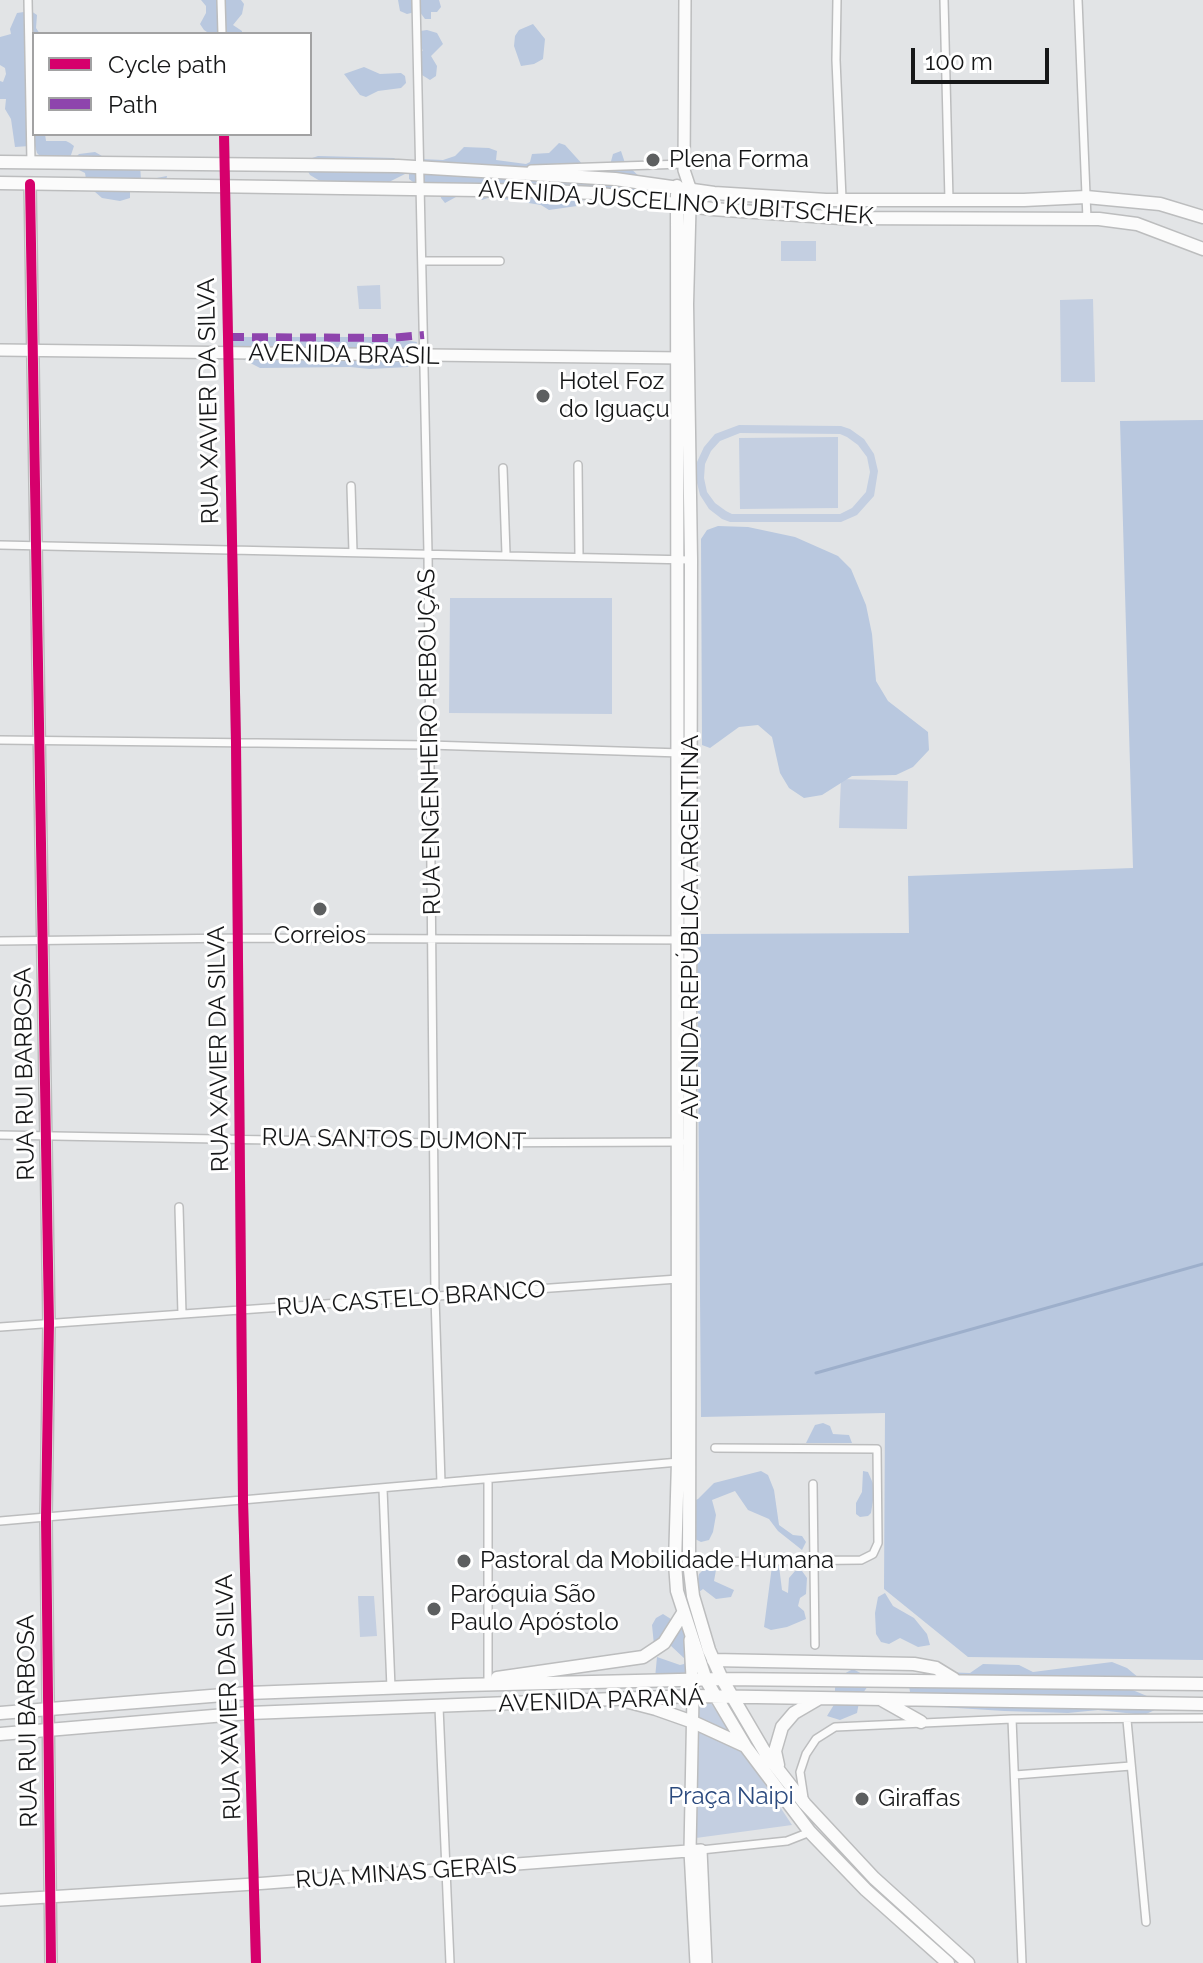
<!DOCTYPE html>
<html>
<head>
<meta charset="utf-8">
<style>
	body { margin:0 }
	#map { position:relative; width:1203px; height:1963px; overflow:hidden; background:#e2e4e6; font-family:Raleway,sans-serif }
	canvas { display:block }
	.legend { position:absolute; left:32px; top:32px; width:280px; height:104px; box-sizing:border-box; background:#fff; border:2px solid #a2a2a3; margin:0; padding:10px 14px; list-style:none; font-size:24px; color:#161718 }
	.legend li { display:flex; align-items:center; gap:16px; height:40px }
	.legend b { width:40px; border:2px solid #a2a2a3 }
	.scale { position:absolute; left:911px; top:48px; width:138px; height:36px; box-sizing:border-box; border:4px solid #161718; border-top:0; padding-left:10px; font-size:24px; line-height:28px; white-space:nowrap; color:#161718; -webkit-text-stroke:6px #fff; paint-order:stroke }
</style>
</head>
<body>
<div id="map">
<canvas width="1203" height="1963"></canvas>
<ul class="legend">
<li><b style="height:10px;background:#d6006c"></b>Cycle path</li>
<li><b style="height:10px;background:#8e44ad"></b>Path</li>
</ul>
<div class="scale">100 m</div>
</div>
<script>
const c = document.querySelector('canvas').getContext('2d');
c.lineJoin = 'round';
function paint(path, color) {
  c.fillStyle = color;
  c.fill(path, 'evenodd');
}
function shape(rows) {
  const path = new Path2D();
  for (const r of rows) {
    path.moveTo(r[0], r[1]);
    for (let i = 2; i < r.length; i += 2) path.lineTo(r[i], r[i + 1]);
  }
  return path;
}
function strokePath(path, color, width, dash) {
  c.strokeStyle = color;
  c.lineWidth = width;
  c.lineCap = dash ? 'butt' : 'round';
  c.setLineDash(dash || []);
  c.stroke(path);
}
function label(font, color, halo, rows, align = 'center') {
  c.font = font + ' Raleway,sans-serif';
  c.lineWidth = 6;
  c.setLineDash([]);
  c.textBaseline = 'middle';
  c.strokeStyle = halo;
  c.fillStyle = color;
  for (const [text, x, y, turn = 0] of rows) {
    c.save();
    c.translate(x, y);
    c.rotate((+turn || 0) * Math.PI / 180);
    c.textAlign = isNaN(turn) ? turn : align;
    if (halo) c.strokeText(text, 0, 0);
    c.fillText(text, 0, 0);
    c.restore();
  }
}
const green = shape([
	[781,241,816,241,816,261,781,261],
	[380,285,381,309,359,309,357,286],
	[1093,299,1095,382,1061,382,1060,300],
	[739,425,841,426,850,429,864,439,874,454,878,471,874,496,857,515,841,522,730,522,722,519,709,509,700,495,696,479,697,462,704,447,715,434],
	[740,433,840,434,847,437,858,445,867,457,870,472,866,492,852,508,840,514,732,514,726,511,715,503,707,492,704,478,705,464,711,451,720,441],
	[838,437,838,508,740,509,739,438],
	[450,598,612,598,612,714,449,713],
	[841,779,908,781,907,829,839,828],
	[358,1596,374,1596,377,1636,360,1637],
	[711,1703,792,1825,696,1838,697,1704]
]);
const forest = shape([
	[201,0,241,0,244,4,242,14,233,25,242,31,242,34,210,34,204,30,200,24,206,13,206,6],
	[398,0,439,0,441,7,437,12,431,12,431,19,425,19,419,11,407,14,400,11],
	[31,11,37,15,36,28,40,34,34,34,34,134,45,134,46,141,66,141,70,143,74,146,70,158,43,159,37,153,33,139,29,146,15,147,11,119,5,109,6,99,0,99,0,81,3,82,6,74,5,68,0,65,0,37,11,34,10,29,17,13],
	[533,24,545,39,543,59,534,64,521,66,514,46,515,36,519,30],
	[427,30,437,33,443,44,431,56,437,66,436,76,430,80,422,75,419,68,420,53,423,50,418,47,420,31],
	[364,67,380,74,401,73,405,76,406,83,401,88,378,91,366,97,360,95,344,74],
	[559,143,565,145,584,166,610,165,613,154,621,151,625,163,645,182,643,192,634,197,587,197,577,206,549,210,541,205,491,197,482,200,465,192,445,203,441,198,440,191,425,191,409,179,409,163,420,159,443,160,455,156,464,147,489,148,497,151,496,160,526,164,530,162,532,154,549,153],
	[95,152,109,160,140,163,141,181,167,176,165,186,130,189,130,198,120,201,102,198,87,185,85,173,77,169,76,164,76,157,79,154],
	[318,156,394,158,405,166,405,174,389,182,349,185,320,181,310,175,305,166,309,159],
	[229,337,383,337,417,342,408,367,370,369,350,367,260,368,229,352],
	[1203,420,1203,1660,968,1657,884,1589,885,1413,701,1417,697,934,909,933,908,876,1133,868,1120,421],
	[718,526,748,527,795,537,838,556,851,569,866,605,872,634,876,681,888,701,928,732,929,750,913,767,896,775,852,776,822,795,804,798,789,788,780,773,772,737,758,725,739,727,710,748,702,745,701,539,707,530],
	[823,1423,830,1426,833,1434,849,1435,852,1443,806,1443,815,1425],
	[761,1471,768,1475,774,1490,779,1525,793,1535,802,1536,806,1542,802,1550,778,1531,769,1519,748,1510,735,1491,712,1500,716,1515,713,1532,709,1540,701,1542,693,1538,684,1556,680,1558,679,1512,683,1505,698,1499,714,1483],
	[863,1471,868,1472,875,1488,871,1513,868,1516,860,1517,856,1514,856,1503,862,1492],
	[708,1565,716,1570,714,1581,734,1590,731,1597,716,1599,703,1589,699,1592,696,1590,699,1574],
	[772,1566,779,1566,782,1590,788,1593,789,1578,795,1571,802,1571,807,1578,806,1594,800,1598,798,1606,804,1611,806,1619,787,1627,771,1630,764,1627],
	[885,1593,893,1606,914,1618,927,1634,930,1645,918,1647,900,1638,889,1644,881,1642,876,1634,875,1613,878,1597],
	[663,1614,682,1626,687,1634,687,1671,684,1676,655,1678,657,1657,680,1665,684,1664,685,1659,670,1645,654,1645,652,1625,656,1618],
	[1112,1662,1127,1668,1139,1678,1130,1689,1147,1696,1159,1708,1144,1715,1098,1710,1068,1713,1004,1711,926,1706,911,1699,909,1685,940,1672,970,1673,983,1664,1019,1665,1033,1672],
	[853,1669,864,1675,868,1686,860,1697,857,1713,840,1720,827,1716,835,1703,835,1687,840,1676]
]);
const stream = shape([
	[816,1373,1203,1264]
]);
const street = shape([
	[28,0,31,162],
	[221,0,222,34],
	[416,0,428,553,435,1297,441,1483],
	[837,0,836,60,842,199],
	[944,0,949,200],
	[1078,0,1087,219],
	[224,134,236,743,243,1500,256,1963],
	[531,169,684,164],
	[422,261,500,261],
	[578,465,579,556],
	[503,468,506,554],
	[351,486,353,552],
	[0,545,691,560],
	[0,740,429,745,681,753],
	[0,941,238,938,691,940],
	[0,1135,434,1143,681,1142],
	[179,1207,182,1314],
	[0,1327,678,1279],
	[813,1484,815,1645],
	[383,1489,391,1688],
	[0,1521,679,1462],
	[689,1562,861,1560,873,1554,878,1543,877,1449,715,1448],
	[488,1679,488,1479],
	[439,1707,450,1963],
	[1012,1719,1022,1963],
	[1127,1720,1146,1922],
	[1015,1775,1131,1766],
	[804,1798,800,1772,806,1754,816,1739,835,1727,1012,1719,1203,1718],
	[701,1850,787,1841,810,1832]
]);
const secondary = shape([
	[685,0,684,170,690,188],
	[30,184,49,1323,46,1518,51,1963],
	[0,350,683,358],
	[690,1640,693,1696,690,1851,696,1963],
	[0,1900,254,1884,701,1850,706,1963]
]);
const primary = shape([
	[0,162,398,166,615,179,714,193,826,200,1024,200,1086,197,1160,204,1203,217],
	[0,183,548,191,594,193,712,209,841,218,1099,219,1137,224,1203,249],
	[677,186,678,1462,675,1563,677,1591,706,1680,746,1747,810,1832,866,1890,948,1963],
	[690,188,687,304,691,560,689,1562,693,1596,709,1650,722,1679,766,1754,805,1804,874,1878,968,1963],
	[713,1660,914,1664,936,1668,954,1679],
	[497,1678,643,1657,664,1643,683,1613],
	[882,1700,921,1722],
	[629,1702,656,1709,693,1722,743,1745],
	[0,1713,248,1693,463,1685,722,1679,1203,1684],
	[0,1734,249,1713,693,1696,1203,1704],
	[778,1765,775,1751,782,1727,794,1713,818,1699]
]);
const quiet = shape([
	[228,337,391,338,424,335]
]);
const cycleway = shape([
	[224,134,236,743,243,1500,256,1963],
	[30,184,49,1323,46,1518,51,1963]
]);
const markers = [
	[653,160,8,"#5d5f60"],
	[543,396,8,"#5d5f60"],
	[320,909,8,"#5d5f60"],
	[464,1561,8,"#5d5f60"],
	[434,1609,8,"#5d5f60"],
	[862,1799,8,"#5d5f60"]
];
const poiNames = [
	["Plena Forma",669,160],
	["Hotel Foz",559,382],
	["do Iguaçu",559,410],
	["Correios",320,936,"center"],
	["Pastoral da Mobilidade Humana",480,1561],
	["Paróquia São",450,1595],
	["Paulo Apóstolo",450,1623],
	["Giraffas",878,1799]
];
const streetNames = [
	["AVENIDA JUSCELINO KUBITSCHEK",676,203,4],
	["AVENIDA BRASIL",344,355,1],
	["RUA XAVIER DA SILVA",209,401,-91],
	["RUA ENGENHEIRO REBOUÇAS",430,742,-91],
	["AVENIDA REPÚBLICA ARGENTINA",691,927,-90],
	["RUA XAVIER DA SILVA",219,1049,-91],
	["RUA RUI BARBOSA",25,1074,-91],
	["RUA SANTOS DUMONT",394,1140,1],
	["RUA CASTELO BRANCO",411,1299,-4],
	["RUA XAVIER DA SILVA",229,1697,-92],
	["AVENIDA PARANÁ",601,1701,-2],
	["RUA RUI BARBOSA",28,1721,-91],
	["RUA MINAS GERAIS",406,1873,-4]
];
const parkNames = [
	["Praça Naipi",731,1797]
];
paint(green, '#c4cfe1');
paint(forest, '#b9c8df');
strokePath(stream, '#9dafcb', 3);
strokePath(street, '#bcbdbe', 10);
strokePath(secondary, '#bcbdbe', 14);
strokePath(primary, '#bcbdbe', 15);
strokePath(street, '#fbfbfb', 7);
strokePath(secondary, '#fbfbfb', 11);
strokePath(primary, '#fbfbfb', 12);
strokePath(quiet, '#8e44ad', 8, [16, 8]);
strokePath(cycleway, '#d6006c', 10);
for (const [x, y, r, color] of markers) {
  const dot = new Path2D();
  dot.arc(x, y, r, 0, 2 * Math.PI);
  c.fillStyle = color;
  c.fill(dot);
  strokePath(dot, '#fff', 3);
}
label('24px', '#161718', '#fff', poiNames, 'left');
label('24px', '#161718', '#fff', streetNames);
label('24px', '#2b4a7e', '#fff', parkNames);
</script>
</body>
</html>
